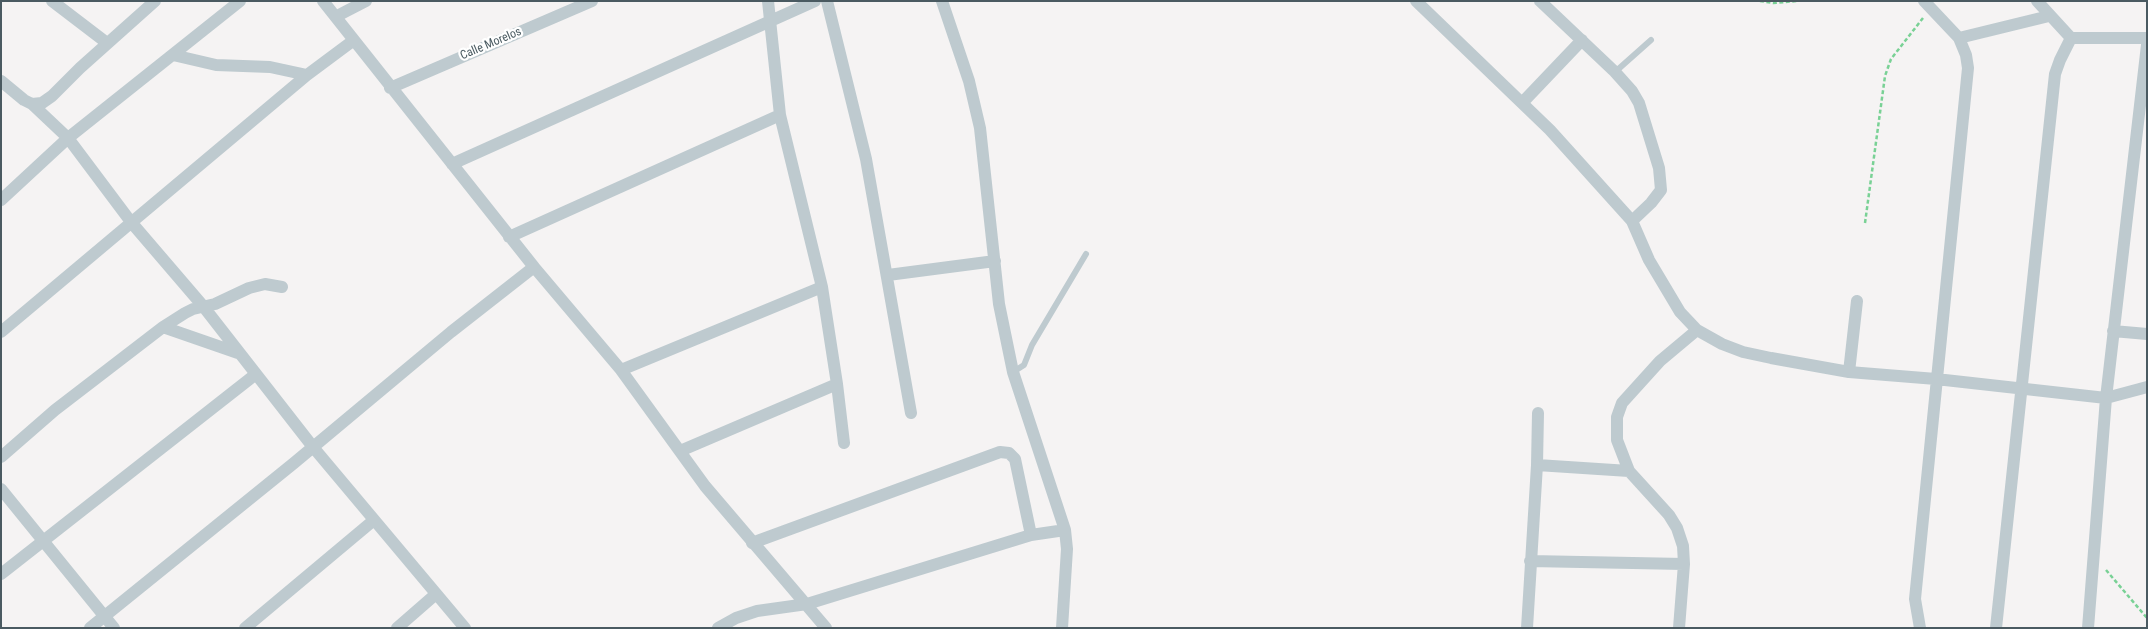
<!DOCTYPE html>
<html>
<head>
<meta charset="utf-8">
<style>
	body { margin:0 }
	#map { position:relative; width:2148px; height:629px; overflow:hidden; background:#f5f3f3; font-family:"Roboto Condensed",sans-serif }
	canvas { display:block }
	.frame { position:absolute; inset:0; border:2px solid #4a5a61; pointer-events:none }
</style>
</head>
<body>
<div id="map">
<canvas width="2148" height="629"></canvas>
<div class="frame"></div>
</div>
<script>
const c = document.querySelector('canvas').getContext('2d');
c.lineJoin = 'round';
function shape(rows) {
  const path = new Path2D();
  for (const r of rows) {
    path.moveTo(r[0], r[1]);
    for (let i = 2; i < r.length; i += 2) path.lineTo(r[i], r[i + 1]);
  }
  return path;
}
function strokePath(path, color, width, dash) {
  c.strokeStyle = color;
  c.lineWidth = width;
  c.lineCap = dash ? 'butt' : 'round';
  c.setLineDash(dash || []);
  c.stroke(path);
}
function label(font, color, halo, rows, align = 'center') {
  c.font = font + ' "Roboto Condensed",sans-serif';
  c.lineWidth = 4.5;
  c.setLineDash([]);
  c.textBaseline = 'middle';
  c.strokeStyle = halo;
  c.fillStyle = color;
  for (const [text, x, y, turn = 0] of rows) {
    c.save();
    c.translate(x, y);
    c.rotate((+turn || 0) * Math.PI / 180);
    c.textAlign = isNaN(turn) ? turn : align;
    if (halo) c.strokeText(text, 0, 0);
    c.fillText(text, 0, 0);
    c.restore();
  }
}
const path = shape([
	[1760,1,1773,3,1797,1],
	[1865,223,1885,76,1891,59,1923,18],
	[2106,570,2147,618]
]);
const lane = shape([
	[1615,72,1651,40],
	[1013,372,1024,365,1032,345,1086,254]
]);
const street = shape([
	[52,1,107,43],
	[323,1,534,267,621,370,705,486,826,628],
	[827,1,866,159,911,413],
	[942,1,969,81,980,128,999,304,1013,372,1065,530,1067,549,1062,628],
	[1416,1,1550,130,1632,221,1649,260,1680,312,1697,330,1722,344,1743,352,1771,358,1849,372,1936,379,2106,398,2147,387],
	[1540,1,1615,72,1632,91,1639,103,1659,168,1661,190,1651,203,1632,221],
	[2037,1,2071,38,2147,38],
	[337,16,366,1],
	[1959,38,2049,16],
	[173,55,216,65,270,67,307,75],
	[1,81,24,100,32,104,68,138,131,222,203,306,313,447,465,628],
	[390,88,592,1],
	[1522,103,1582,40],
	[32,104,42,103,52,96,80,68,155,1],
	[452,164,815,1],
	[1,200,68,138,240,1],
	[509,237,780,115],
	[888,275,995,261],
	[163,327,238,353],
	[2113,331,2147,334],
	[1,332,307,75,354,40],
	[621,370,822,287],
	[1849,372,1857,301],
	[837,384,844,443],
	[680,451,837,384,822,287,780,115,768,1],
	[1,457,55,410,163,327,185,313,193,309,215,304,249,288,265,284,282,287],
	[1537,465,1538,413],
	[1,489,114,628],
	[752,543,1000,452,1009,453,1015,459,1031,535],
	[1530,561,1684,564],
	[1,574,256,374],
	[90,628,294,463,451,332,534,267],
	[245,628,374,520],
	[397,628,436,594],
	[718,628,736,618,757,611,807,604,1031,535,1065,530],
	[1527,628,1537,465,1629,471],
	[1679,628,1684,564,1683,546,1677,528,1669,515,1629,471,1617,440,1617,417,1622,403,1660,361,1697,330],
	[1920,628,1915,599,1968,68,1966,55,1959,38,1924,1],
	[1996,628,2055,74,2060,60,2071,38],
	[2088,628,2106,398,2147,45]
]);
const streetNames = [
	["Calle Morelos",491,44,-23]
];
strokePath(path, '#79d195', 2.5, [4, 2.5]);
strokePath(lane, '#becacf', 6);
strokePath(street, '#becacf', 12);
label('12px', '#4a5a61', '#fff', streetNames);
</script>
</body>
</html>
